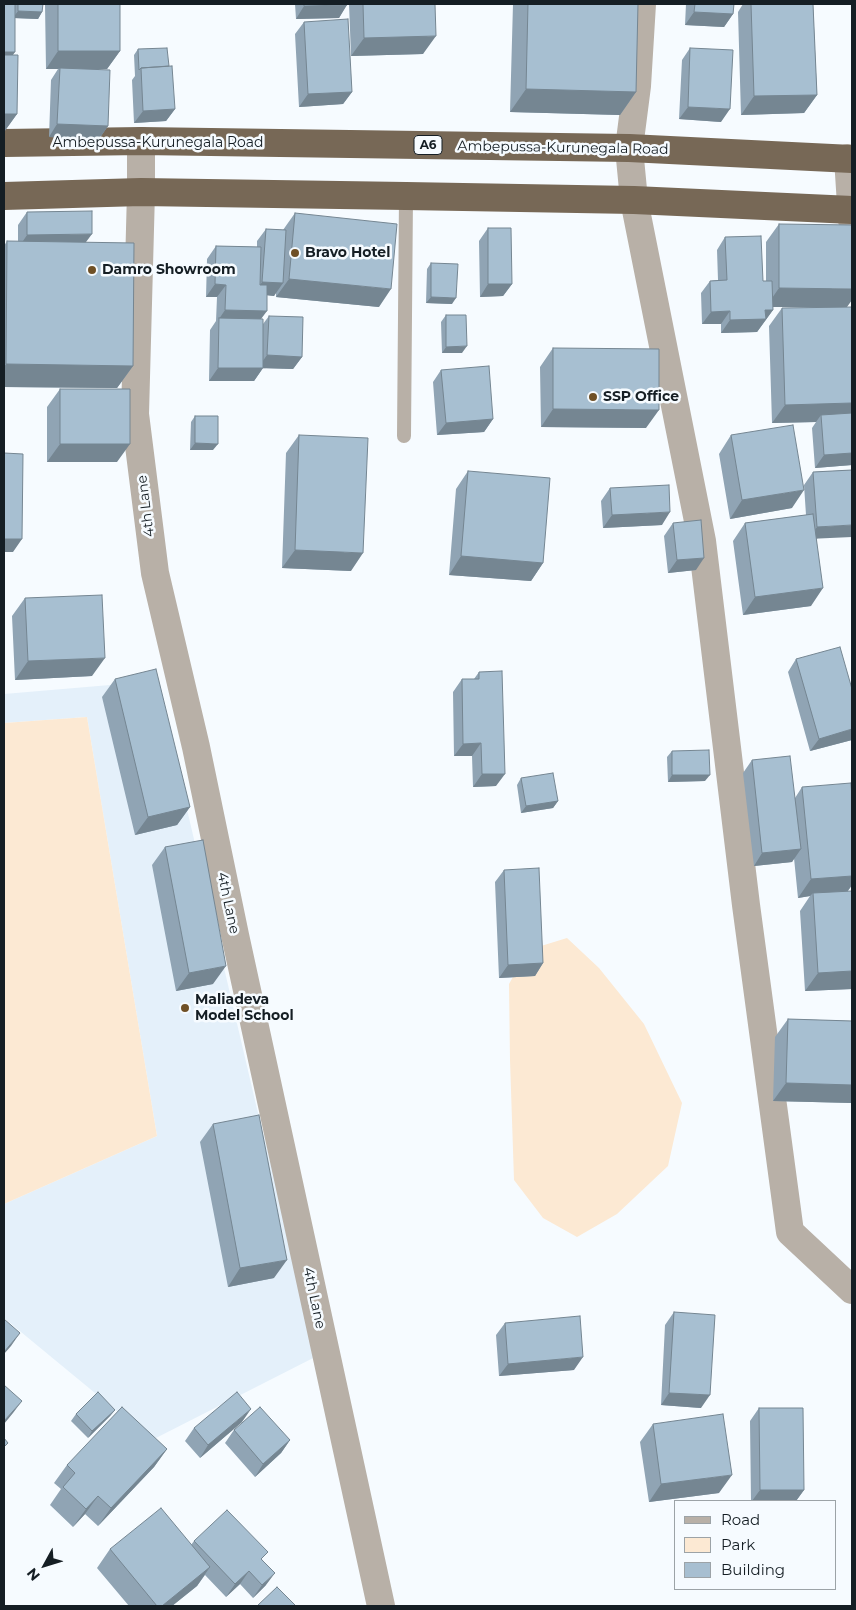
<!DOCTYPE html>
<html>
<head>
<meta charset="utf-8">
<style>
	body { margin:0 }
	#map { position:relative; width:856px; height:1610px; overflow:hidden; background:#f6fbff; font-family:Montserrat,sans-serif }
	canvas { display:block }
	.frame { position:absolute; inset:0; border:5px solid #151e24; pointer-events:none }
	.legend { position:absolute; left:674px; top:1500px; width:162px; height:90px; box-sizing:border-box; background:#f6fbff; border:1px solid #9ca3a7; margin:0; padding:6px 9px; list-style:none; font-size:15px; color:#151e24 }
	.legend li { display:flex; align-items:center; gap:10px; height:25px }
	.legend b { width:25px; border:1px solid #9ca3a7 }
	.north { position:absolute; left:20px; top:1540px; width:50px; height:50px; -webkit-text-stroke:4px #f6fbff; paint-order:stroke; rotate:231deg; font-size:14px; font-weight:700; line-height:20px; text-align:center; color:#151e24 }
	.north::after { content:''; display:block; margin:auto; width:18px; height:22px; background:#151e24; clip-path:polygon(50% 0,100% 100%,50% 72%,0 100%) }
</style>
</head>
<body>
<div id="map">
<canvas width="856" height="1610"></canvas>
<div class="frame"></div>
<ul class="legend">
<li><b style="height:6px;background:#b8b0a7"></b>Road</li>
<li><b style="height:14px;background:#fce9d3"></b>Park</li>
<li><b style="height:14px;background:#a7bfd1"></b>Building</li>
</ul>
<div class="north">N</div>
</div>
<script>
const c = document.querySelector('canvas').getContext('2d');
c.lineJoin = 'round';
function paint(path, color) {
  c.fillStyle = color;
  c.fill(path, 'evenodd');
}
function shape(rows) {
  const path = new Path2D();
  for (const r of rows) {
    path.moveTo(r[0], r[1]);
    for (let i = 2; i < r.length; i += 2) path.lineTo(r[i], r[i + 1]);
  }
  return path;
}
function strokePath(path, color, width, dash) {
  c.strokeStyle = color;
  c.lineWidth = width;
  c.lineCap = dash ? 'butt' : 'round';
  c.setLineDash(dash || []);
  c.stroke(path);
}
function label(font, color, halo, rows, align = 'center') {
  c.font = font + ' Montserrat,sans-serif';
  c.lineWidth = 5;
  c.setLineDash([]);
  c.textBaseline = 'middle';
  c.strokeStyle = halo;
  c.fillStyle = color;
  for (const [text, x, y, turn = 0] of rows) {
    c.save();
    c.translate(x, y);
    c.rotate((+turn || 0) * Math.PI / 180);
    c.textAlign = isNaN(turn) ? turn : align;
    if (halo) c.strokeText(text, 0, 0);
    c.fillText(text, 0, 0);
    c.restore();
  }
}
const built = shape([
	[157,681,257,1109,321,1354,152,1440,4,1318,4,1204,157,1136,87,717,4,723,4,694]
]);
const green = shape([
	[87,717,157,1136,4,1204,4,723],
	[567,938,599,968,644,1024,682,1103,668,1166,617,1214,577,1237,543,1218,514,1180,510,1060,509,984,528,950]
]);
const service = shape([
	[404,436,406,196]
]);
const minor = shape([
	[642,4,637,86,629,148,634,200,702,541,746,905,790,1232,852,1290],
	[141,141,141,192,135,414,155,573,196,747,235,935,381,1606],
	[848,158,852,220]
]);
const trunk = shape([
	[4,143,141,141,629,148,852,159],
	[4,196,141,192,406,196,634,200,852,210]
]);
const wall = shape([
	[4,4,43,4,42,12,38,19,15,18,13,55,17,114,4,132],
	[45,4,120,4,120,51,107,69,99,69,108,126,99,139,49,137,51,80,58,69,46,69],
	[295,4,347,4,339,18,296,19],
	[349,4,435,4,423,54,351,56],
	[513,4,638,4,636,92,620,115,510,112],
	[686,4,734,4,733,14,724,27,685,25],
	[743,4,813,4,817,95,804,113,741,115,738,12],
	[304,22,352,92,343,104,299,107,295,34],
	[690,48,721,122,679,119,682,60],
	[138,49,175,109,166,121,134,123,132,80,135,76,134,55],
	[27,212,86,243,133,366,117,388,4,387,4,246,7,241,18,242,18,225],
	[295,213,379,307,276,297,276,292,274,296,267,295,261,319,263,324,269,316,302,357,293,369,263,368,254,381,209,381,210,330,216,321,217,297,206,297,207,259,216,246,257,247,257,241,266,229,283,230],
	[779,224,847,307,852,465,815,468,812,428,816,422,772,423,769,326,782,308,826,307,773,307,773,310,757,332,721,333,721,324,702,324,701,293,710,281,718,280,717,250,725,237,763,281,766,281,766,242],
	[488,228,512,284,503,296,480,297,479,241],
	[431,263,452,304,426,303,427,269],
	[446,315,462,353,442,353,441,322],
	[553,348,646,428,541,427,540,367],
	[441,370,493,419,484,432,437,435,433,382],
	[60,389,117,462,47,462,47,407],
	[195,416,213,450,190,450,191,422],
	[299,435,351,571,282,568,286,453],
	[731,435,792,508,730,519,719,454],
	[852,470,817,539,811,606,743,615,733,541,745,523,806,515,804,485,813,472],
	[468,471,543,563,531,581,449,575,456,489],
	[610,488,662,525,603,528,601,501],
	[673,523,696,570,668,573,664,536],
	[25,598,92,676,15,680,12,616],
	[796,659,852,740,810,751,788,672],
	[479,672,496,786,473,787,472,756,454,756,453,692,462,679,474,679],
	[115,679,190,807,177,825,135,835,102,697],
	[672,751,705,781,668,782,667,757],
	[752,760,795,798,802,787,852,787,852,885,848,891,852,989,805,991,800,911,810,896,798,898,794,858,792,862,754,866,743,773],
	[521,778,558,801,553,808,521,813,517,785],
	[165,847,213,984,176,991,152,865],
	[504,870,543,963,535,976,499,978,495,882],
	[788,1019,852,1021,852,1103,773,1101,775,1037],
	[213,1124,274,1278,228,1287,200,1142],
	[674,1312,701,1408,661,1405,665,1325],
	[505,1323,574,1370,499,1376,496,1335],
	[759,1408,804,1490,796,1501,751,1501,750,1421],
	[115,1410,110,1416,88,1438,71,1421,76,1414],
	[242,1422,200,1458,185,1441,194,1428],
	[653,1424,719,1493,649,1502,640,1442],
	[234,1430,290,1440,281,1453,255,1477,225,1443],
	[167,1449,154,1467,98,1526,85,1514,73,1527,50,1505,61,1489,54,1483,67,1465],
	[194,1541,263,1560,266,1585,253,1598,240,1584,226,1597,205,1575,197,1586,172,1606,129,1606,97,1568,110,1549,191,1545]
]);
const shadedWall = shape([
	[347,5,339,18,296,19,304,6],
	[18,11,42,12,38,19,13,18],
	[694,12,733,14,724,27,685,25],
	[436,36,423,54,351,56,364,38],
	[58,51,120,51,107,69,60,69,60,68,58,69,46,69],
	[4,52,15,52,6,65,4,65],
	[526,89,636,92,620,115,510,112],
	[352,92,343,104,299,107,308,94],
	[817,95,804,113,741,115,754,96],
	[688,107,730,109,721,122,679,119],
	[175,109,166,121,134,123,143,111],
	[4,114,17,114,4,132],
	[57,124,108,126,99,139,49,137],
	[92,234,83,246,19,247,27,235],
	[289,279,391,289,379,307,276,297],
	[262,282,283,283,274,296,254,294],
	[215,284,226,285,217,297,206,297],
	[488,284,512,284,503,296,480,297],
	[779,288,852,289,852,300,847,307,766,307],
	[431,297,456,298,452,304,426,303],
	[225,310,267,311,258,323,219,319],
	[765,310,773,310,757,332,721,333,730,320],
	[730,311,721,324,702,324,711,312],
	[467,346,462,353,442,353,446,347],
	[267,355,302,357,293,369,258,368],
	[6,364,133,366,117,388,4,387,4,367],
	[218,368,263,368,254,381,209,381],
	[852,403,852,421,821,415,816,422,772,423,785,405],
	[553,409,659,410,646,428,541,427],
	[493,419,484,432,437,435,446,423],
	[195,443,218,444,213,450,190,450],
	[60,444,130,444,117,462,47,462],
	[852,453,852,465,815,468,824,455],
	[804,490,792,508,730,519,742,500],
	[670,512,662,525,603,528,612,515],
	[852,525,852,537,808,539,817,527],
	[4,539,22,539,13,552,4,552],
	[295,550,363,553,351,571,282,568],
	[461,556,543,563,531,581,449,575],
	[704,558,696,570,668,573,677,560],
	[823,588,811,606,743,615,755,597],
	[105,658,92,676,15,680,28,661],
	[852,729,852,740,810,751,819,739],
	[481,743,472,756,454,756,463,744],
	[482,774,505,774,496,786,473,787],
	[672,775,710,775,705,781,668,782],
	[558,801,553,808,521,813,526,806],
	[190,807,177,825,135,835,148,817],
	[801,849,792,862,754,866,762,853],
	[852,876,852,885,846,893,813,893,810,896,798,898,811,879],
	[543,963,535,976,499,978,508,965],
	[226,966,213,984,176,991,189,973],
	[852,971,852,989,805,991,818,973],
	[786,1083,852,1085,852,1103,773,1101],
	[287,1260,274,1278,228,1287,240,1268],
	[20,1333,11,1346,4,1354,4,1352],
	[583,1357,574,1370,499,1376,508,1364],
	[669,1393,710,1395,701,1408,661,1405],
	[22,1401,13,1413,4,1424,4,1421],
	[251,1409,242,1422,200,1458,208,1445],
	[115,1410,110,1416,88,1438,92,1431],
	[290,1440,281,1453,255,1477,263,1464],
	[167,1449,154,1467,98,1526,111,1508],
	[732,1475,719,1493,649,1502,661,1484],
	[760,1490,804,1490,796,1501,752,1501],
	[98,1496,85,1514,73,1527,86,1509],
	[210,1567,197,1586,172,1606,162,1606],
	[249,1571,240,1584,226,1597,235,1584],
	[275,1573,266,1585,253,1598,262,1585]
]);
const building = shape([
	[4,4,15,4,15,52,4,52,4,4],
	[18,4,43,4,42,12,18,11,18,4],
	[58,4,120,4,120,51,58,51,58,4],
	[304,4,347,4,347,5,304,6,304,4],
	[363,4,435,4,436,36,364,38,363,4],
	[528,4,638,4,636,92,526,89,528,4],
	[695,4,734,4,733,14,694,12,695,4],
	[751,4,813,4,817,95,754,96,751,4],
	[348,19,352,92,308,94,304,22,348,19],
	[167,48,169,66,141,68,139,70,138,49,167,48],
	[690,48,733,50,730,109,688,107,690,48],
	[4,55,18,55,17,114,4,114,4,55],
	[172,66,175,109,143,111,141,68,172,66],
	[60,68,110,70,108,126,57,124,60,68],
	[92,211,92,234,27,235,27,212,92,211],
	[295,213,397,224,391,289,289,279,295,213],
	[779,224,852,225,852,289,779,288,779,224],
	[488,228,511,228,512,284,488,284,488,228],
	[266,229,286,230,283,283,262,282,266,229],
	[761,236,763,281,772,281,773,310,765,310,766,319,730,320,730,311,711,312,710,281,727,280,725,237,761,236],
	[7,241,134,243,133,366,6,364,7,241],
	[216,246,261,247,260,285,267,285,267,311,225,310,226,285,215,284,216,246],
	[431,263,458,264,456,298,431,297,431,263],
	[852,307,852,403,785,405,782,308,852,307],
	[446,315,466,315,467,346,446,347,446,315],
	[269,316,303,317,302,357,267,355,269,316],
	[219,318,263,319,263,368,218,368,219,318],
	[553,348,659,349,659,410,553,409,553,348],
	[489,366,493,419,446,423,441,370,489,366],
	[60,389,130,389,130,444,60,444,60,389],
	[852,413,852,453,824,455,821,415,852,413],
	[195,416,218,416,218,444,195,443,195,416],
	[793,425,804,490,742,500,731,435,793,425],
	[299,435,368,438,363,553,295,550,299,435],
	[4,453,23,454,22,539,4,539,4,453],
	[852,470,852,525,817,527,813,472,852,470],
	[468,471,550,478,543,563,461,556,468,471],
	[669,485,670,512,612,515,610,488,669,485],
	[813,514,823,588,755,597,745,523,813,514],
	[701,520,704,558,677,560,673,523,701,520],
	[102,595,105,658,28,661,25,598,102,595],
	[840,647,852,689,852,729,819,739,796,659,840,647],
	[156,669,190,807,148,817,115,679,156,669],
	[502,671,505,774,482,774,481,743,463,744,462,679,479,679,479,672,502,671],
	[709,750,710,775,672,775,672,751,709,750],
	[790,756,801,849,762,853,752,760,790,756],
	[553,773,558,801,526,806,521,778,553,773],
	[851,783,852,799,852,876,811,879,802,787,851,783],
	[203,840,226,966,189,973,165,847,203,840],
	[539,868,543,963,508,965,504,870,539,868],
	[852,891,852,971,818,973,813,893,852,891],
	[788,1019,852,1021,852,1085,786,1083,788,1019],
	[259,1115,287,1260,240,1268,213,1124,259,1115],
	[674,1312,715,1315,710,1395,669,1393,674,1312],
	[580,1316,583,1357,508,1364,505,1323,580,1316],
	[4,1319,20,1333,4,1352,4,1319],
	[4,1385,22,1401,4,1421,4,1385],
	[98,1392,115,1410,92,1431,76,1414,98,1392],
	[237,1392,251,1409,208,1445,194,1428,237,1392],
	[122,1407,167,1449,111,1508,98,1496,86,1509,63,1487,75,1473,67,1465,122,1407],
	[260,1407,290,1440,263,1464,234,1430,260,1407],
	[759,1408,803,1408,804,1490,760,1490,759,1408],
	[723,1414,732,1475,661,1484,653,1424,723,1414],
	[4,1438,8,1443,4,1447,4,1438],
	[161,1508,210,1567,162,1606,157,1606,110,1549,161,1508],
	[227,1510,268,1552,261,1559,275,1573,262,1585,249,1571,235,1584,194,1541,227,1510],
	[277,1587,296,1606,257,1606,277,1587]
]);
const markers = [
	[295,253,5,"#6f5026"],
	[92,270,5,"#6f5026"],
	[593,397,5,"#6f5026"],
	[185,1008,5,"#6f5026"]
];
const shields = [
	[428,145,28]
];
const shieldNames = [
	["A6",428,145]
];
const streetNames = [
	["Ambepussa-Kurunegala Road",158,143],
	["Ambepussa-Kurunegala Road",563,148,1],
	["4th Lane",146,506,-97],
	["4th Lane",228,903,78],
	["4th Lane",314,1298,78]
];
const poiNames = [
	["Bravo Hotel",305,253],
	["Damro Showroom",102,270],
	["SSP Office",603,397],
	["Maliadeva",195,1000],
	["Model School",195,1016]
];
paint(built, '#e4f0fa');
paint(green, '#fce9d3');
strokePath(service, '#b8b0a7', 14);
strokePath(minor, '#b8b0a7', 28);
strokePath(trunk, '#776856', 28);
paint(wall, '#90a4b4');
paint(shadedWall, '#758692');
paint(building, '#a7bfd1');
strokePath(building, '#758692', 1);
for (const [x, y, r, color] of markers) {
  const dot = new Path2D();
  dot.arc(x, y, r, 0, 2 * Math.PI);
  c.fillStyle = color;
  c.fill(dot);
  strokePath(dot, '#f6fbff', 2);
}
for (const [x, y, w] of shields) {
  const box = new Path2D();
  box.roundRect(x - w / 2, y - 9.5, w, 19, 4);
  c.fillStyle = '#f6fbff';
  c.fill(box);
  strokePath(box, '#151e24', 1);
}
label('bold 12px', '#151e24', null, shieldNames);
label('14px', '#151e24', '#f6fbff', streetNames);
label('bold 14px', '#151e24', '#f6fbff', poiNames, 'left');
</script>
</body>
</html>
